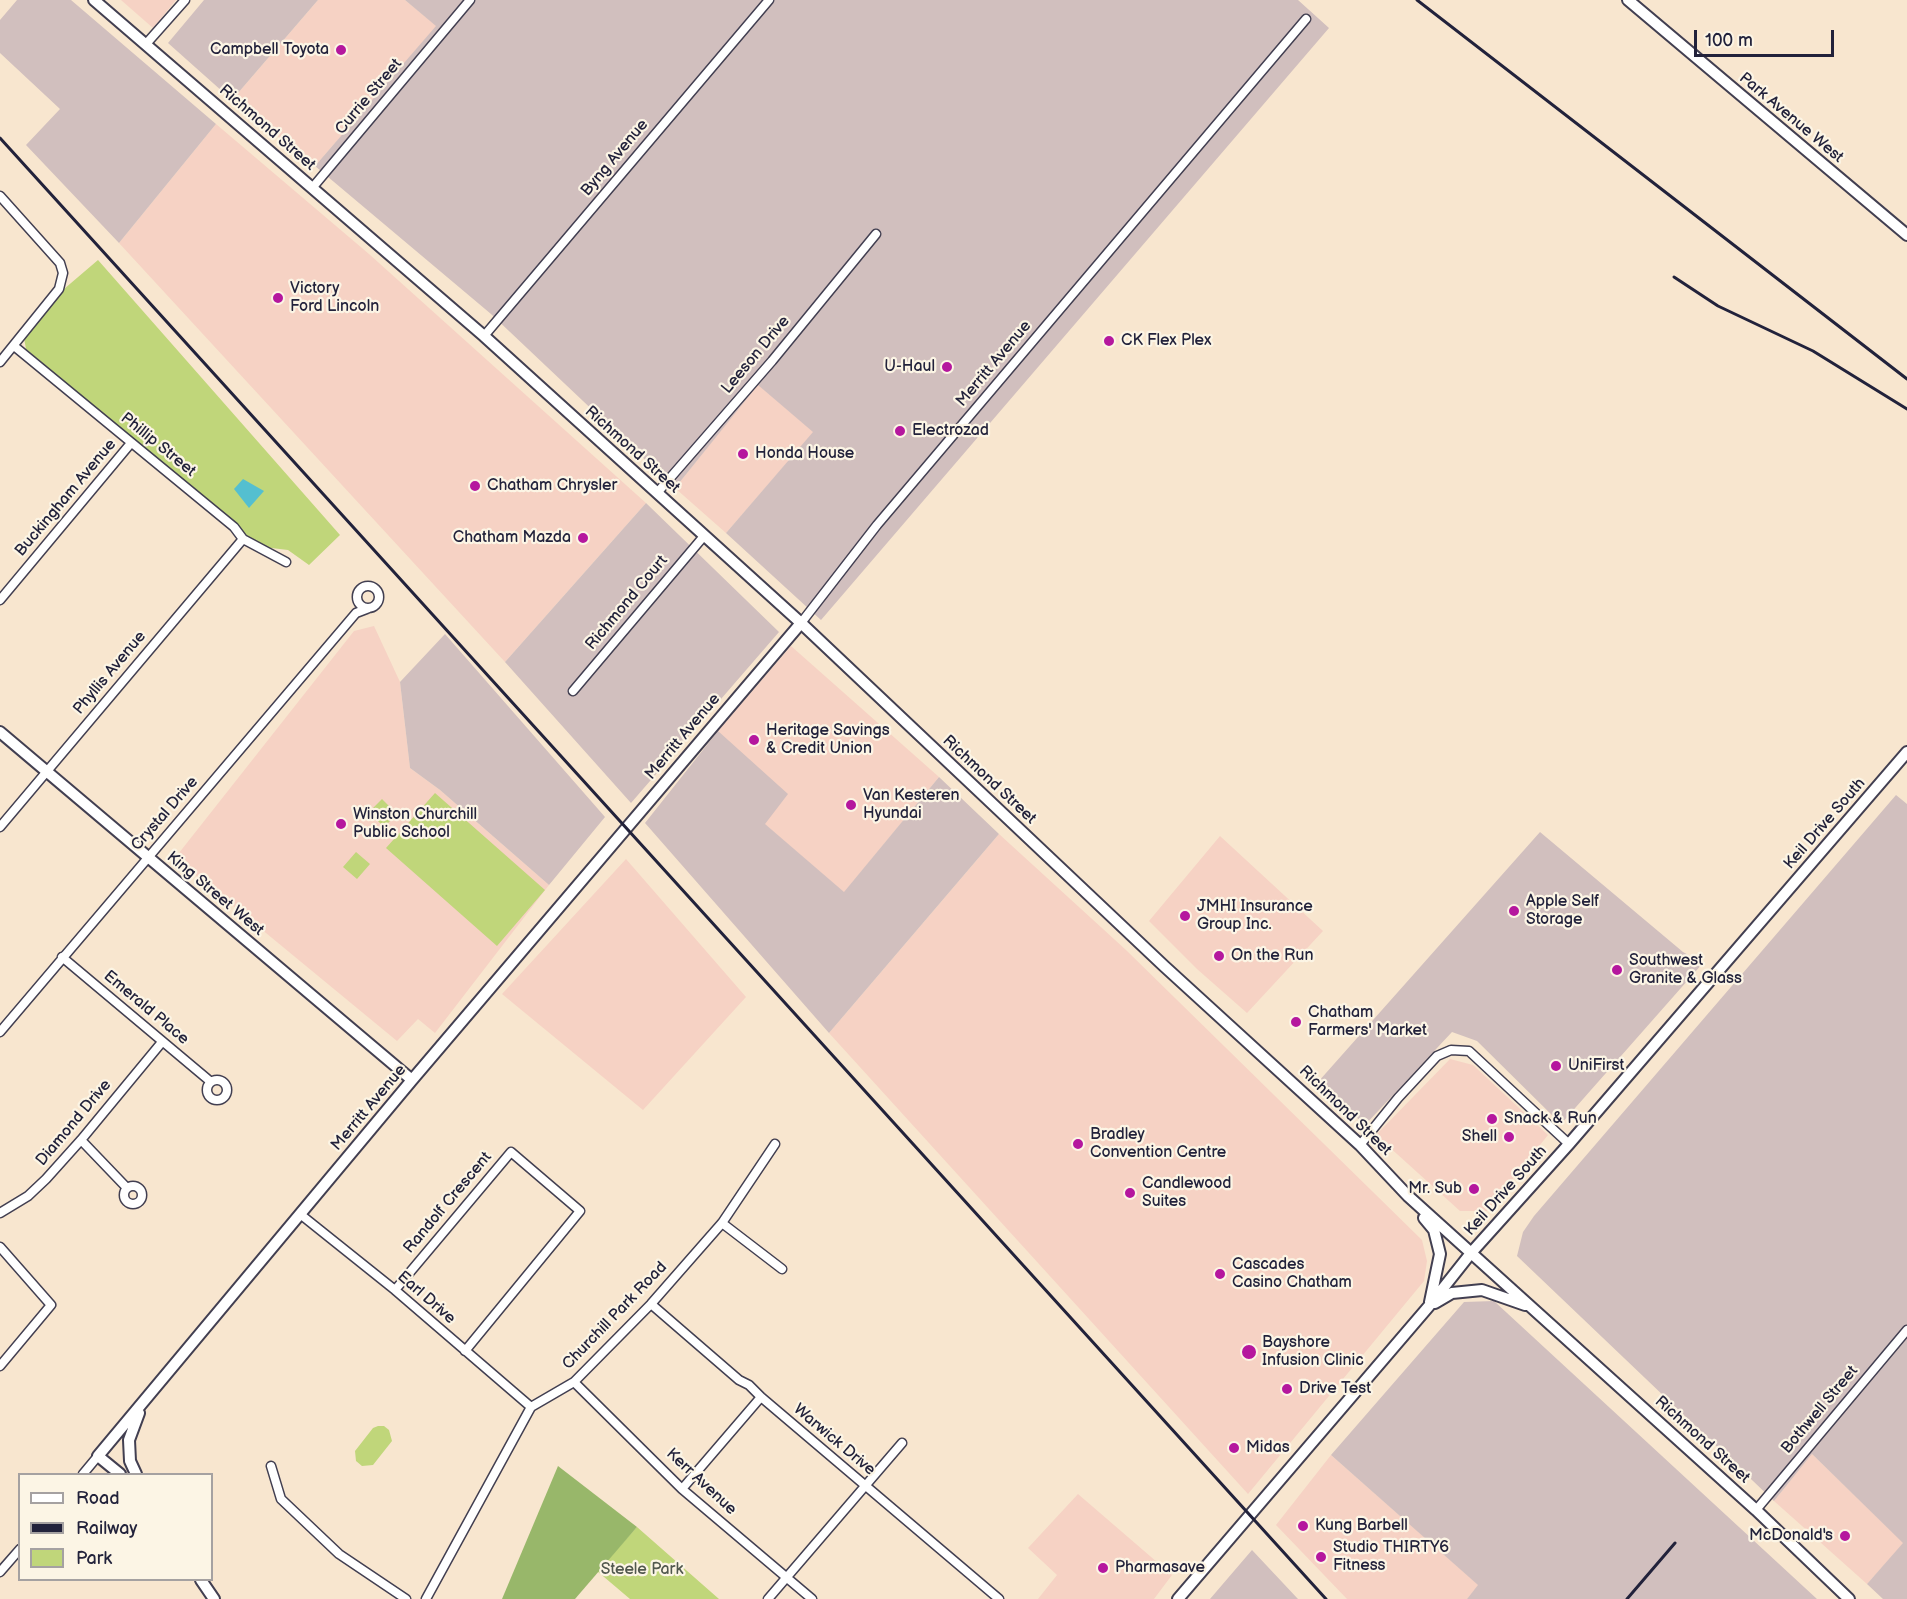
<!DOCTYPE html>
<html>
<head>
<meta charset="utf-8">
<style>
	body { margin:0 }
	#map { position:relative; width:1907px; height:1599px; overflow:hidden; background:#f8e6cf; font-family:"Balsamiq Sans",sans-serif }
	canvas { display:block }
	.legend { position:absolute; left:18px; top:1473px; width:195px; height:108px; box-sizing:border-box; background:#fcf5e5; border:2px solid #a5a1a1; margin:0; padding:8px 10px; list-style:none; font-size:18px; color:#22223b }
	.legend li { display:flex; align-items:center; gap:12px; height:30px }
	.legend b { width:30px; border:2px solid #a5a1a1 }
	.scale { position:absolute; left:1694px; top:30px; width:140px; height:27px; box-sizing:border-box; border:3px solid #22223b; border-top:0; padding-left:8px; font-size:18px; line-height:21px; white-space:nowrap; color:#22223b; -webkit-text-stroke:4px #fcf5e5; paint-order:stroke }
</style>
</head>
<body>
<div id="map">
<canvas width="1907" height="1599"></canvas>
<ul class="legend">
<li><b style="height:8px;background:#fff"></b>Road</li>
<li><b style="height:8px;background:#22223b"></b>Railway</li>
<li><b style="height:16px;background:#c0d67a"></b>Park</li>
</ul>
<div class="scale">100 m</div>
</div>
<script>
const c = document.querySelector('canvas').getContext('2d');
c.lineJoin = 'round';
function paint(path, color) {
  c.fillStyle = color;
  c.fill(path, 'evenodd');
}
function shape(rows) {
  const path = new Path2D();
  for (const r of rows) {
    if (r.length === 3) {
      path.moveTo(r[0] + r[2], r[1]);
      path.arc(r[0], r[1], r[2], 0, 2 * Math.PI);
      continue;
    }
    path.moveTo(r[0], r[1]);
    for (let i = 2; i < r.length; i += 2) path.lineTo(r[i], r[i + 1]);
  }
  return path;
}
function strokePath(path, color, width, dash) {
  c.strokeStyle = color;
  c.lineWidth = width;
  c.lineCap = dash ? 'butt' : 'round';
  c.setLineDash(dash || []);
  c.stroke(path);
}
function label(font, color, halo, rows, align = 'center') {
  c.font = font + ' "Balsamiq Sans",sans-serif';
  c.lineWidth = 4.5;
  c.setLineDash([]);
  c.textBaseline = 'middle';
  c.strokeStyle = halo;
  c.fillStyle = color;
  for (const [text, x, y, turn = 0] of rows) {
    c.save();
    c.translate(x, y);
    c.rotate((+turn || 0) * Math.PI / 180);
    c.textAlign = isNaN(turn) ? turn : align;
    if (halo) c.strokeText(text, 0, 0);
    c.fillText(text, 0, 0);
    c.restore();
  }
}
const built = shape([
	[121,0,176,0,153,28],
	[318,0,405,0,437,26,315,166,232,100],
	[216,124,369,254,646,503,505,662,119,243],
	[758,384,814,432,726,533,675,488],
	[374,626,400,682,410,768,440,790,549,885,435,1033,418,1019,397,1041,175,858,354,631],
	[791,646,939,777,844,893,764,824,718,731],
	[999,834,1126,950,1422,1240,1427,1261,1424,1281,1248,1494,829,1033],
	[1220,836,1323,931,1247,1013,1197,969,1149,921],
	[626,859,746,997,643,1110,502,994],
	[1450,1059,1473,1065,1548,1135,1487,1211,1460,1211,1376,1135],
	[1812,1454,1904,1543,1867,1584,1774,1501],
	[1331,1455,1479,1585,1467,1599,1347,1599,1276,1525],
	[1078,1494,1172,1575,1154,1599,1038,1599,1057,1575,1028,1548]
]);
const industrial = shape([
	[17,0,71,0,216,124,119,243,26,145,60,109,0,53,0,20],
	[204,0,318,0,232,100,168,43],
	[405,0,1298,0,1329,28,821,620,726,533,813,432,758,385,675,488,491,314,315,166,436,26],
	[646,503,779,632,631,803,505,662],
	[445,634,605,817,549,885,440,790,410,768,400,682],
	[718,731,788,794,765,824,844,892,939,777,999,834,829,1033,645,823],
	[1896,795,1907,804,1907,1599,1883,1599,1867,1584,1903,1543,1812,1454,1774,1501,1517,1256,1523,1232,1534,1216],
	[1540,832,1683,952,1703,963,1561,1124,1477,1041,1452,1032,1365,1125,1318,1082],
	[1494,1301,1817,1599,1467,1599,1478,1585,1331,1455,1464,1302],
	[1252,1550,1298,1599,1210,1599]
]);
const green = shape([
	[98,260,340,535,309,565,288,550,263,547,249,540,26,349,24,338,64,289],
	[435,793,545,890,497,946,386,848],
	[382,799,397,814,384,827,369,812],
	[356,852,370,864,357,879,343,867],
	[378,1426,384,1426,389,1430,392,1441,373,1465,362,1466,356,1461,355,1451,373,1428],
	[637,1527,719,1599,630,1599,597,1571]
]);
const forest = shape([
	[558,1466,637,1527,575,1599,502,1599]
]);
const water = shape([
	[243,479,264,491,249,508,234,489]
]);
const minor = shape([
	[146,44,185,0],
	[313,187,470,0],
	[0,196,60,263,63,273,59,289,0,362],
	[484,336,769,0],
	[14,346,234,527,243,539,286,562],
	[657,493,772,361,876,234],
	[368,597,11],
	[0,600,131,443],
	[801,623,877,525,1306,19],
	[573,691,704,536],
	[0,827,243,539],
	[62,957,211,1082],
	[0,1032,356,613,369,608],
	[217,1090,10],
	[81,1140,127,1188],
	[1360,1145,1398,1098,1437,1056,1451,1050,1469,1051,1569,1144],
	[133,1195,9],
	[0,1213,28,1196,46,1179,81,1140,162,1042],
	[300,1214,395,1290,531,1407],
	[722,1223,782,1269],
	[0,1247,51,1305,0,1366],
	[395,1290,511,1152,580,1211,465,1351],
	[651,1304,739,1380,749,1385,761,1397,999,1599],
	[574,1382,682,1489,812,1599],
	[271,1466,281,1499,339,1554,406,1599],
	[83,1474,98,1456],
	[682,1489,761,1397],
	[1756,1510,1907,1330],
	[0,1572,20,1549],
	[426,1599,531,1407,574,1382,651,1304,722,1223,775,1144],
	[768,1599,902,1443]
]);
const tertiary = shape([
	[0,732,412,1080],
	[1471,1253,1569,1144,1907,752],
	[120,1474,98,1456,412,1080,801,623],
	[136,1474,130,1461,129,1440,139,1413],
	[201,1580,214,1599]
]);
const secondary = shape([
	[94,0,484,336,801,623,1164,966,1360,1145,1408,1196,1756,1510,1849,1599],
	[1628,0,1907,235],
	[1424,1218,1434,1230,1440,1254,1430,1302],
	[1435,1303,1452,1293,1482,1290,1525,1305],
	[1178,1599,1429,1306,1471,1253]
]);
const rail = shape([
	[1417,0,1907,379],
	[0,138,1326,1599],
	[1674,277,1718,306,1813,351,1907,409],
	[1627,1599,1675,1543]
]);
const markers = [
	[341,50,6,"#b5179e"],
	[278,298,6,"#b5179e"],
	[1109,341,6,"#b5179e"],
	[947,367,6,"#b5179e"],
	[900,431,6,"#b5179e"],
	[743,454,6,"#b5179e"],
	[475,486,6,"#b5179e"],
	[583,538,6,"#b5179e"],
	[754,740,6,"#b5179e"],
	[851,805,6,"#b5179e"],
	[341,824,6,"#b5179e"],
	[1514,911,6,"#b5179e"],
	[1185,916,6,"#b5179e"],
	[1219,956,6,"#b5179e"],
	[1617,970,6,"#b5179e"],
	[1296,1022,6,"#b5179e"],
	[1556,1066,6,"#b5179e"],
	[1492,1119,6,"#b5179e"],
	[1509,1137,6,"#b5179e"],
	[1078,1144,6,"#b5179e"],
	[1474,1189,6,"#b5179e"],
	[1130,1193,6,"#b5179e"],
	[1220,1274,6,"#b5179e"],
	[1249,1352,8,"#b5179e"],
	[1287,1389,6,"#b5179e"],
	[1234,1448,6,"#b5179e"],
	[1303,1526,6,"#b5179e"],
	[1845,1536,6,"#b5179e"],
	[1321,1557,6,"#b5179e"],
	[1103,1568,6,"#b5179e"]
];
const poiNames = [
	["Campbell Toyota",329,50,"right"],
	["Victory",290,289],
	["Ford Lincoln",290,307],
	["CK Flex Plex",1121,341],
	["U-Haul",935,367,"right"],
	["Electrozad",912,431],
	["Honda House",755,454],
	["Chatham Chrysler",487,486],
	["Chatham Mazda",571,538,"right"],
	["Heritage Savings",766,731],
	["& Credit Union",766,749],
	["Van Kesteren",863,796],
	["Hyundai",863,814],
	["Winston Churchill",353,815],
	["Public School",353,833],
	["Apple Self",1526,902],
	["Storage",1526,920],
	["JMHI Insurance",1197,907],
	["Group Inc.",1197,925],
	["On the Run",1231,956],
	["Southwest",1629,961],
	["Granite & Glass",1629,979],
	["Chatham",1308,1013],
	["Farmers' Market",1308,1031],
	["UniFirst",1568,1066],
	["Snack & Run",1504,1119],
	["Bradley",1090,1135],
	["Convention Centre",1090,1153],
	["Shell",1497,1137,"right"],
	["Candlewood",1142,1184],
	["Suites",1142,1202],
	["Mr. Sub",1462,1189,"right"],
	["Cascades",1232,1265],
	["Casino Chatham",1232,1283],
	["Bayshore",1262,1343],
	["Infusion Clinic",1262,1361],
	["Drive Test",1299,1389],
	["Midas",1246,1448],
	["Kung Barbell",1315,1526],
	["McDonald's",1833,1536,"right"],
	["Studio THIRTY6",1333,1548],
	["Fitness",1333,1566],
	["Pharmasave",1115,1568]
];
const streetNames = [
	["Currie Street",369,97,-50],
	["Park Avenue West",1791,118,40],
	["Richmond Street",267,128,41],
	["Byng Avenue",615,158,-50],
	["Leeson Drive",756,355,-50],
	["Merritt Avenue",994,364,-50],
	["Phillip Street",158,445,39],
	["Richmond Street",632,450,42],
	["Buckingham Avenue",66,498,-50],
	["Richmond Court",627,603,-50],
	["Phyllis Avenue",110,673,-50],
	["Merritt Avenue",683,737,-50],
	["Richmond Street",989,780,43],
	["Crystal Drive",165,814,-49],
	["Keil Drive South",1825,824,-49],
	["King Street West",215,894,40],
	["Emerald Place",146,1008,40],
	["Merritt Avenue",369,1108,-50],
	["Richmond Street",1345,1111,44],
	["Diamond Drive",74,1123,-50],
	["Keil Drive South",1506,1191,-48],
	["Randolf Crescent",448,1203,-50],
	["Earl Drive",426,1298,41],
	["Churchill Park Road",615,1316,-46],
	["Bothwell Street",1820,1410,-50],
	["Warwick Drive",834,1440,40],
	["Richmond Street",1702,1440,42],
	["Kerr Avenue",701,1482,43]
];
const parkNames = [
	["Steele Park",642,1570]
];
paint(built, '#f6d2c4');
paint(industrial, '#d1bfbe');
paint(green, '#c0d67a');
paint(forest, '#98b76a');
paint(water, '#54bfd0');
strokePath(minor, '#423f51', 11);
strokePath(tertiary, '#423f51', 14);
strokePath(secondary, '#423f51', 14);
strokePath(minor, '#fff', 8);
strokePath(tertiary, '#fff', 10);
strokePath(secondary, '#fff', 10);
strokePath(rail, '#22223b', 3);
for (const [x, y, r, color] of markers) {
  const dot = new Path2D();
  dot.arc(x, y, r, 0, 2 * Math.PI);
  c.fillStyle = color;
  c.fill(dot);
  strokePath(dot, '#fcf5e5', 2);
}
label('16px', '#22223b', '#fcf5e5', poiNames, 'left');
label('16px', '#22223b', '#fcf5e5', streetNames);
label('16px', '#51584e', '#fcf5e5', parkNames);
</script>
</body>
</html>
